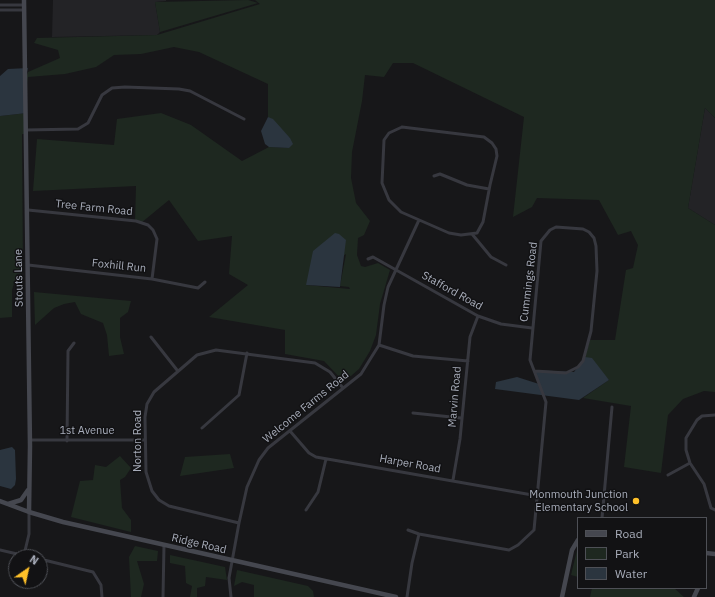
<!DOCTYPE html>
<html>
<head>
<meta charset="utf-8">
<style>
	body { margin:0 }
	#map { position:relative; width:715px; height:597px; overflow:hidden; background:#171719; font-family:"IBM Plex Sans",sans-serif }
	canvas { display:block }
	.legend { position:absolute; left:577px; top:517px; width:130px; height:72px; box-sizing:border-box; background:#121214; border:1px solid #4e5056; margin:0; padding:5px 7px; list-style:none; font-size:12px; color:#a8adba }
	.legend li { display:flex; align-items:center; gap:8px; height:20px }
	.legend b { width:20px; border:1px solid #4e5056 }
	.north { position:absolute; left:8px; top:549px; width:40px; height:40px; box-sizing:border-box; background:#121214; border:1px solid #4e5056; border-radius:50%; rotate:34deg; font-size:11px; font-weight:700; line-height:16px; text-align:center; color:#a8adba }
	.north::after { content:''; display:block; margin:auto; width:14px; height:18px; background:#ffc129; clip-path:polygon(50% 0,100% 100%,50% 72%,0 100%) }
</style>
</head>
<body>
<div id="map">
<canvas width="715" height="597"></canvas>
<ul class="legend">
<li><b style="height:5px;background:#45474f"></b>Road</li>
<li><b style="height:11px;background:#1e2820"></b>Park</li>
<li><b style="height:11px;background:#2b353f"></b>Water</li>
</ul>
<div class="north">N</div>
</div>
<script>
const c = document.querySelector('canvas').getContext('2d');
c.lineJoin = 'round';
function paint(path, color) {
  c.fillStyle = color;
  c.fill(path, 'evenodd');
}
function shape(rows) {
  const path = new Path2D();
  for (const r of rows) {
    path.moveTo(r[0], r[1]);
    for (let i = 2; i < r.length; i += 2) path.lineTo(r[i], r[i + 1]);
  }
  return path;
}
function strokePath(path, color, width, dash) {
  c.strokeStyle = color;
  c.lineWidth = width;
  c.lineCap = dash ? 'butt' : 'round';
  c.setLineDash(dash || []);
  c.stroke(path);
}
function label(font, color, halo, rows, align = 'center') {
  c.font = font + ' "IBM Plex Sans",sans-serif';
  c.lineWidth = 3;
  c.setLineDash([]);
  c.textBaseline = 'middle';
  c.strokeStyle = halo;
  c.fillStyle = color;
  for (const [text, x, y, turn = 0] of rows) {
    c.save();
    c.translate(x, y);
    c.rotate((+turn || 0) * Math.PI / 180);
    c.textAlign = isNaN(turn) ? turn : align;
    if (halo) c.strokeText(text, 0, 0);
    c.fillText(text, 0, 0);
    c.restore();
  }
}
const built = shape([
	[53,0,166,0,166,1,155,2,160,32,157,35,52,37],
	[705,108,715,118,715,225,688,208]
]);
const green = shape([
	[248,0,258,3,160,32,155,2],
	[255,0,715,0,715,118,705,108,688,208,715,225,715,392,704,391,683,399,668,415,661,473,624,467,631,406,583,398,609,380,585,357,590,340,615,340,626,270,633,268,638,245,631,231,618,235,599,200,537,198,532,207,513,217,524,117,413,63,393,63,384,77,365,75,362,101,352,152,351,178,356,203,370,221,364,235,358,238,357,255,361,266,365,267,378,263,390,270,380,304,376,335,370,351,359,369,344,382,324,361,285,354,285,330,209,317,248,285,229,274,232,236,198,241,169,200,141,223,135,222,136,186,33,191,37,139,114,145,117,119,161,113,191,125,242,161,269,147,289,148,290,138,268,117,268,84,199,52,174,47,141,54,114,55,96,67,65,74,28,77,27,84,25,80,28,72,60,58,58,50,34,43,37,38,157,35,260,4],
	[346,254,340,286,349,287,350,289,306,285],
	[27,113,27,134,22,134,23,273,17,274,12,290,12,317,0,318,0,116],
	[34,292,131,301,128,312,120,318,120,337,124,354,109,356,107,335,103,323,81,314,75,302,64,304,54,308,35,325],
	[230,454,234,468,180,476,185,457],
	[120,456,131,468,125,477,120,480,122,508,131,520,131,532,71,517,80,481,93,480,95,465,106,467],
	[135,546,158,551,157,561,137,561,144,584,141,597,131,597,129,557],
	[578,546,578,577,571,575],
	[170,555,225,567,227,580,206,577,205,586,197,588,197,597,190,597,192,586,186,583,185,566,170,563],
	[237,570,308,586,313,591,314,597,254,597,254,585,242,582,234,586],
	[592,588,674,588,684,597,590,597]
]);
const water = shape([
	[28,68,25,80,27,113,0,116,0,76,8,69],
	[268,117,273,119,290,138,293,144,289,148,269,147,265,144,261,131],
	[335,233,339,234,346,240,340,287,306,285,313,251],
	[585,357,592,358,609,380,579,400,495,389,496,382,517,377,539,384,534,370,574,372],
	[12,447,15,450,16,479,15,485,11,489,0,486,0,450]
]);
const street = shape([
	[0,5,24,5],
	[0,10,24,10],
	[402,127,484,137,492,143,496,149,497,156,490,185,483,222,477,233,461,235,449,233,401,212,389,200,382,183,384,140,389,133,402,127],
	[26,130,78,129,88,123,102,95,112,88,125,87,179,89,190,91,244,119],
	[434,176,440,174,467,185,489,189],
	[28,210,136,221,148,225,153,230,157,239,152,279],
	[472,234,491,257,506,265],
	[368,259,373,257,478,316,501,324,532,328],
	[28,265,152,279,198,288,205,282],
	[151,337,177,370],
	[379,345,413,356,468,361],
	[413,413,461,418],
	[715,415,702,416,697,420,686,438,686,450,690,463,704,484,711,508,715,510],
	[202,428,239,395,247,353],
	[290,431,309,453,316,457,538,496],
	[30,440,145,440],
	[67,441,68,351,74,343],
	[668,475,690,463],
	[453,480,460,439,470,337,478,316],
	[306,510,318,492,326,459],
	[602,518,612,407],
	[239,523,169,506,159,500,152,491,146,472,145,417,147,404,154,392,197,355,216,350,315,363,330,372,343,388],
	[408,530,419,534,509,550,518,545,534,530,546,402,530,360,541,241,550,230,556,227,583,229,589,232,594,238,596,246,597,271,591,331,583,361,578,367,566,373,535,371],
	[0,550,30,557],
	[24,555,29,534,29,512],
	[40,559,93,572,101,585,102,597],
	[163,597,164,545],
	[231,597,229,578,239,523,247,487,259,460,268,448,361,374,369,361,379,345,384,305,388,287,419,220],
	[407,597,412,563,419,534]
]);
const secondary = shape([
	[24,0,30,446,29,512],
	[0,501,29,512,63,522,396,597],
	[8,504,21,500,28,490],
	[706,553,715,554],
	[562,597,572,550,578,540],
	[694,597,698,588]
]);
const markers = [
	[636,501,4,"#ffc129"]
];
const streetNames = [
	["Tree Farm Road",94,208,6],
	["Foxhill Run",119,266,6],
	["Stouts Lane",19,278,-91],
	["Cummings Road",529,282,-83],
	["Stafford Road",452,291,29],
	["Marvin Road",455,397,-85],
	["Welcome Farms Road",306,407,-39],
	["1st Avenue",87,431],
	["Norton Road",138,441,-90],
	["Harper Road",410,464,10],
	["Ridge Road",199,544,13]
];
const poiNames = [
	["Monmouth Junction",628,495],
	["Elementary School",628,508]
];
paint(built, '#232326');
paint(green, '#1e2820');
paint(water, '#2b353f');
strokePath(street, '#37383f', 3);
strokePath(secondary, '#45474f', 4.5);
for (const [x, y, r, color] of markers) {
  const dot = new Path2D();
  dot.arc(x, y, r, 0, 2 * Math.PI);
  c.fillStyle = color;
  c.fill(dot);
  strokePath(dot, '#121214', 1.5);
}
label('11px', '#a8adba', '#121214', streetNames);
label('11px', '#a8adba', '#121214', poiNames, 'right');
</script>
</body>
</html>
